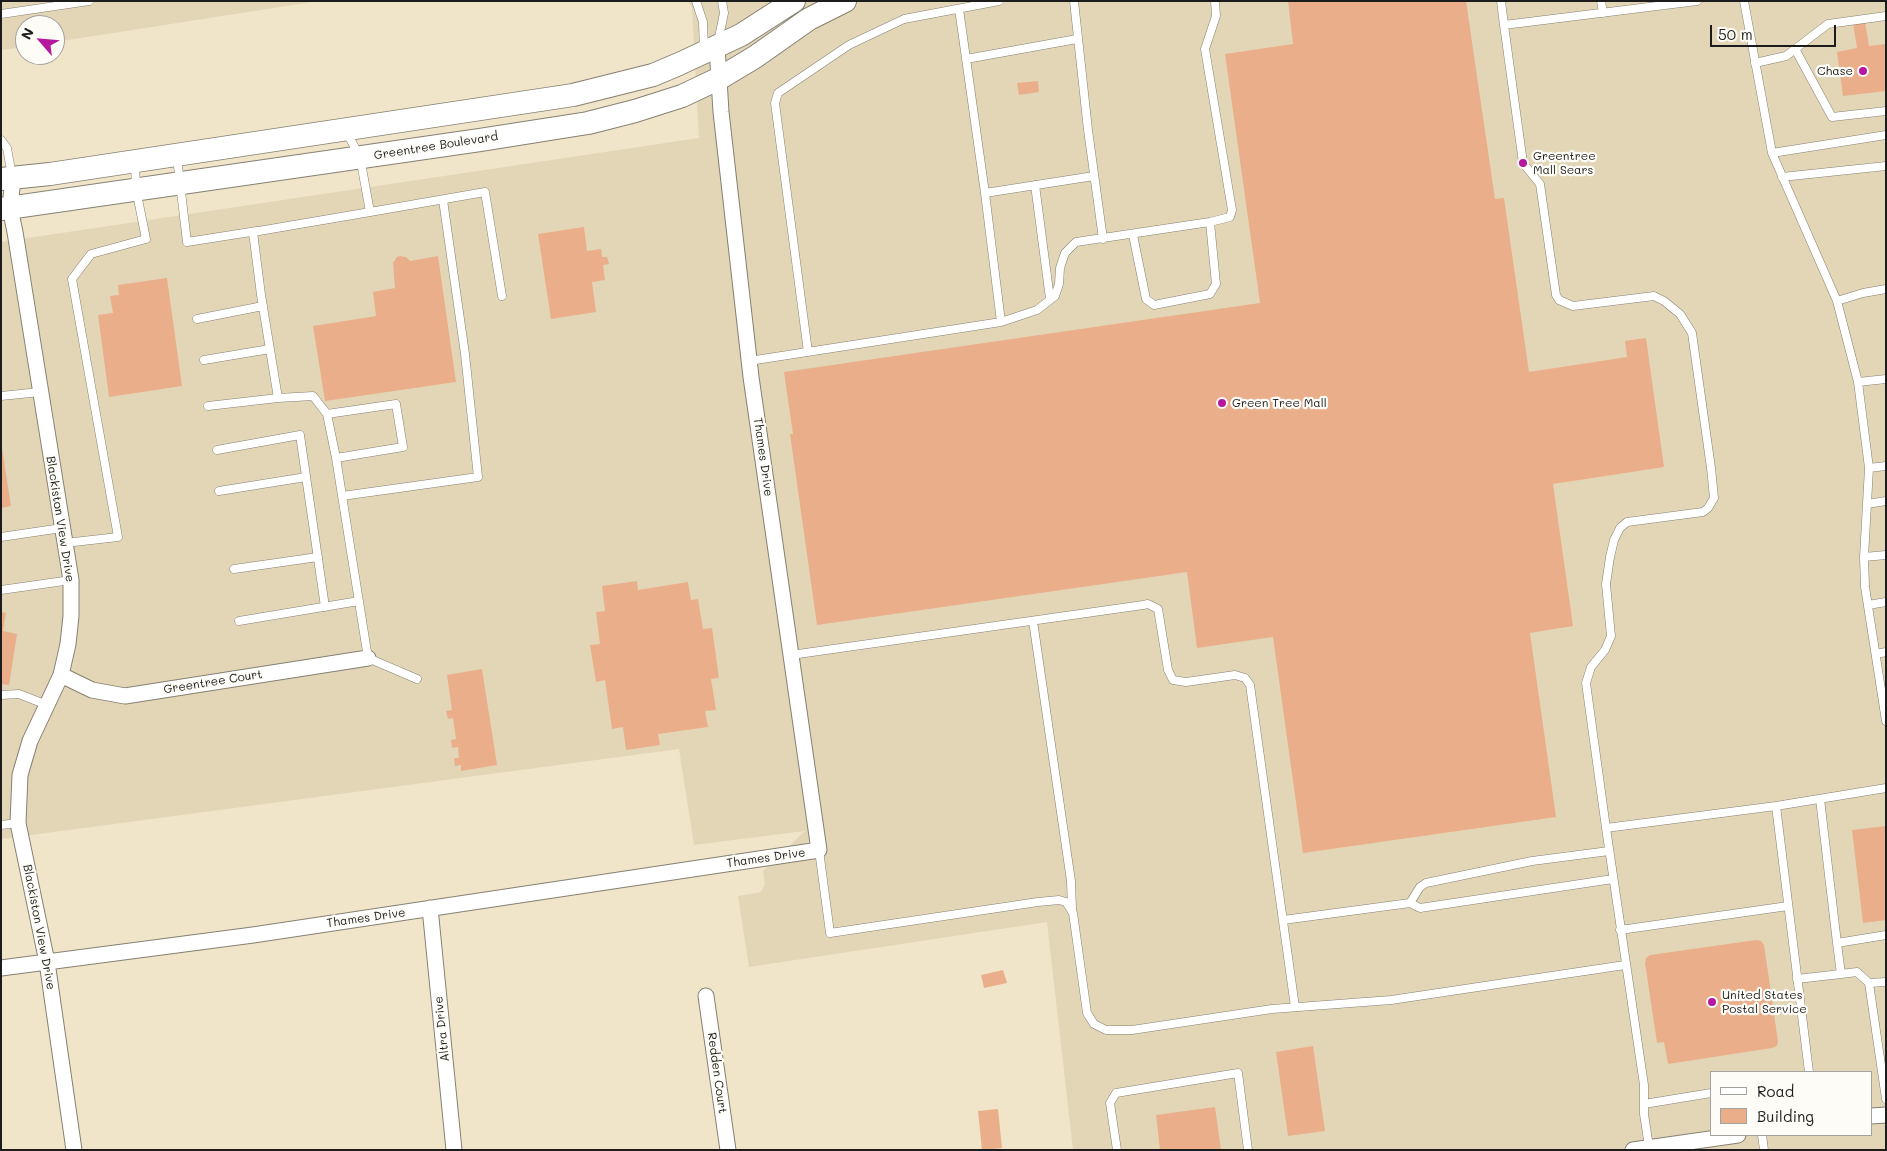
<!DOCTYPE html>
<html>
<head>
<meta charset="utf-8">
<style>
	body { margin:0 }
	#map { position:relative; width:1887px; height:1151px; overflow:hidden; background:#f0e5c9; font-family:Mali,sans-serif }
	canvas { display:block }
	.frame { position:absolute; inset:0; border:2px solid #1c1c1c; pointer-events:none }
	.legend { position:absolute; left:1710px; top:1071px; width:162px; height:65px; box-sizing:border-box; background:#fdfcf7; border:1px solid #a3a29f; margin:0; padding:6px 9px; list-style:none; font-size:15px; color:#1c1c1c }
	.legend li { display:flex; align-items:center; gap:10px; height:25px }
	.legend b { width:25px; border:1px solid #a3a29f }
	.north { position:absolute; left:15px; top:15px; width:50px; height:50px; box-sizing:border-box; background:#fdfcf7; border:1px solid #a3a29f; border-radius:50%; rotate:297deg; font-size:14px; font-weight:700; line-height:20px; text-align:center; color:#1c1c1c }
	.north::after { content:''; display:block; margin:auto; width:18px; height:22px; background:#b5179e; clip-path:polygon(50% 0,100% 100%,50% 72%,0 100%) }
	.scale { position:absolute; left:1710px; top:25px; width:126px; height:22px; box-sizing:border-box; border:2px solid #1c1c1c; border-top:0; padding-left:6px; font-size:15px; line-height:18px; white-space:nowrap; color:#1c1c1c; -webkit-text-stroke:4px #fdfcf7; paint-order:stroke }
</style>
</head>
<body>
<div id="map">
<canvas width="1887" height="1151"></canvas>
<div class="frame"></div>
<ul class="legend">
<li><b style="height:6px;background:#fff"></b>Road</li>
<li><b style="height:14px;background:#eaaf8a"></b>Building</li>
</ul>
<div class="north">N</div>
<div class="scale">50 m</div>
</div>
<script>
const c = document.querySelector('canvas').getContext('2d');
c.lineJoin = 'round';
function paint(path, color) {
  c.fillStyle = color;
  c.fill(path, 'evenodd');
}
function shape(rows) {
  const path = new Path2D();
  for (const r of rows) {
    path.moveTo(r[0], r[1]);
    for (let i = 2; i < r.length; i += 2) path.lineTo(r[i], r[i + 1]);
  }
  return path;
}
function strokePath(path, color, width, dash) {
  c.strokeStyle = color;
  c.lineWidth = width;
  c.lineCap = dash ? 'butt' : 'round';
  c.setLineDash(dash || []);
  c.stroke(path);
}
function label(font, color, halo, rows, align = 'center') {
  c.font = font + ' Mali,sans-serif';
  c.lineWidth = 4.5;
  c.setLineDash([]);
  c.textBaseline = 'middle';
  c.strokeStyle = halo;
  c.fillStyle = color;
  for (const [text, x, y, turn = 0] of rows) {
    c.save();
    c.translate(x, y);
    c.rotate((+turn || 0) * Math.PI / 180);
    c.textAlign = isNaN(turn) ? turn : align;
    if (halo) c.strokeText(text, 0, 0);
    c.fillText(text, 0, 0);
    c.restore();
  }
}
const built = shape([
	[1,1,319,1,55,42,55,25,25,25,25,47,1,50],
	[688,1,1886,1,1886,1150,1073,1150,1047,922,749,967,738,896,761,892,765,884,763,871,805,831,694,845,679,749,1,839,1,242,699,138,692,8],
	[1711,1072,1871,1072,1871,1135,1711,1135]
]);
const building = shape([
	[1288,1,1466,1,1495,199,1504,198,1529,372,1627,357,1625,341,1646,338,1664,467,1553,484,1573,626,1530,633,1556,817,1303,853,1273,637,1197,648,1187,572,817,625,790,434,793,434,784,372,1260,303,1225,54,1293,44],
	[1865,22,1869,46,1886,44,1886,91,1843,96,1837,52,1857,48,1853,24],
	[1038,81,1039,92,1019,95,1017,83],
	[584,227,587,251,601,249,602,257,607,257,609,264,603,265,605,280,592,282,596,312,551,319,538,234],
	[400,256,406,257,410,261,438,256,456,382,325,401,313,326,376,316,373,292,395,288,393,263,397,257],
	[167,278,182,386,109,397,98,315,113,313,110,296,119,295,118,285],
	[1,442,11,506,1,508],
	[637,581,638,590,688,582,691,600,698,599,703,629,712,628,719,678,711,679,716,710,705,711,708,727,658,734,660,745,626,750,623,727,612,729,605,680,596,682,590,645,600,644,596,612,605,611,602,586],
	[1,612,6,613,3,631,17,634,9,685,1,684],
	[482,669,497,765,461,771,461,765,455,766,454,758,459,758,458,747,452,748,451,740,456,739,453,718,448,719,446,711,452,710,447,675],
	[1886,826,1886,920,1863,923,1852,830],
	[1756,940,1761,941,1764,945,1778,1041,1777,1046,1772,1048,1668,1064,1664,1042,1657,1043,1645,963,1646,958,1650,955],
	[1003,970,1007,983,984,988,981,975],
	[1313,1046,1325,1131,1288,1136,1276,1052],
	[1215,1107,1221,1150,1160,1150,1156,1115],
	[998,1109,1002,1148,982,1150,978,1111]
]);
const lane = shape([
	[696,1,703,22,704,51],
	[1074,1,1088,130,1103,239],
	[1501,1,1504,25],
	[1601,1,1603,13],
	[1744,1,1772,153,1837,301,1858,382,1869,468,1864,557,1865,587,1886,721],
	[959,9,985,193,1094,176],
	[1,14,89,1],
	[718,42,724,13,722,1],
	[1795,49,1832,117,1886,111],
	[966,59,1077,39],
	[1755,63,1786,56,1828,24,1886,16],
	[346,131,360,157,370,212,253,232,261,295,278,398,313,396,327,414,336,458,368,658,417,679],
	[1,140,7,148,12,176],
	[1772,153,1886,135],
	[177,158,187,242,257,231],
	[1782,177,1886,166],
	[1035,185,1050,299],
	[985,193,1001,322],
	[370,212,485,192,502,296],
	[1133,235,1146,299,1154,305,1210,294,1216,284,1210,222],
	[1837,301,1863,293,1886,289],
	[197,319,263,306],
	[808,352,775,103,778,93,849,45,904,19,999,1],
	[204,360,270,349],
	[749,361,1001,322,1037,310,1055,296,1059,284,1060,268,1065,253,1076,242,1210,222,1230,217,1232,210,1205,49,1216,16,1215,1],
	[1858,382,1886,379],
	[1,396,40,392],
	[208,406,278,398],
	[327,414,396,404,403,447,336,458],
	[217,450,300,435,325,607],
	[1869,468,1886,466],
	[219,491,306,477],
	[342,496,478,477,465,354,443,200],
	[1867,504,1886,501],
	[1,537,62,528],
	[65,543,118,537,72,279,91,254,146,239,136,189,135,164],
	[1864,557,1886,555],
	[234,569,318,557],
	[1,590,71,580],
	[1868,605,1886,602],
	[239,621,359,601],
	[1033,621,1071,881,1072,909],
	[1876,654,1886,652],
	[791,655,1143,605,1148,604,1158,609,1168,670,1173,680,1186,682,1235,675,1245,678,1250,685,1295,1007],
	[1,695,19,694,47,705],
	[1820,799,1837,943,1886,935],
	[1776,806,1809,1072],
	[1,825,18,823],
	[1606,828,1586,683,1591,667,1605,650,1611,636,1606,584,1610,557,1614,540,1620,528,1627,522,1703,512,1708,508,1714,498,1711,468,1692,333,1680,314,1664,301,1654,296,1573,306,1559,300,1556,295,1540,184,1523,163,1504,25,1697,1],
	[819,850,830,933,1038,902,1059,900,1066,902,1073,913,1087,1013,1094,1024,1106,1030,1132,1030,1272,1009,1391,1000,1625,965],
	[1410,903,1420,887,1426,883,1532,861,1609,851],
	[1283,920,1410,903,1420,908,1613,879],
	[1620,930,1788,906],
	[1837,943,1841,974,1857,972,1869,983,1886,1099],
	[1797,979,1841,974],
	[1869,983,1886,982],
	[1644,1104,1711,1093],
	[1762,1135,1764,1150],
	[1649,1147,1644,1114,1644,1085,1606,828,1776,806,1886,788],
	[1117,1150,1110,1103,1116,1093,1238,1073,1248,1150]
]);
const street = shape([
	[13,178,10,208,15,232,71,580,71,616,68,644,61,675,30,741,20,775,18,823,47,962,74,1150],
	[61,675,92,690,125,696,368,658],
	[430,908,454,1150],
	[1,968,253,935,819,850,751,377,721,112,717,47],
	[706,996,728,1150],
	[1871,1116,1886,1115],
	[1633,1150,1738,1135]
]);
const secondary = shape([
	[1,179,50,174,573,95,653,75,679,64,741,35,794,1],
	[1,209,480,140,588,123,635,111,682,96,720,78,755,57,809,19,845,1]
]);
const markers = [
	[1863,71,5,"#b5179e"],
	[1523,163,5,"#b5179e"],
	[1222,403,5,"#b5179e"],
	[1712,1002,5,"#b5179e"]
];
const poiNames = [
	["Chase",1853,71,"right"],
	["Greentree",1533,156],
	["Mall Sears",1533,170],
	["Green Tree Mall",1232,403],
	["United States",1722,995],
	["Postal Service",1722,1009]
];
const streetNames = [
	["Greentree Boulevard",436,146,-9],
	["Thames Drive",763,457,82],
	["Blackiston View Drive",60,519,81],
	["Greentree Court",213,682,-9],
	["Thames Drive",766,858,-8],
	["Thames Drive",366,918,-8],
	["Blackiston View Drive",39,927,79],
	["Altra Drive",442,1029,-96],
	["Redden Court",717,1073,82]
];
paint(built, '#e3d6b7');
paint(building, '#eaaf8a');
strokePath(lane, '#868072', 9);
strokePath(street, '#868072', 17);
strokePath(secondary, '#868072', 24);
strokePath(lane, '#fff', 8);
strokePath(street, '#fff', 15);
strokePath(secondary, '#fff', 22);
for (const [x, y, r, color] of markers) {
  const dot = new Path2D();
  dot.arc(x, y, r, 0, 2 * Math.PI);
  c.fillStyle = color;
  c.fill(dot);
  strokePath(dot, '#fdfcf7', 2);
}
label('12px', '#1c1c1c', '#fdfcf7', poiNames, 'left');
label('12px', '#1c1c1c', '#fdfcf7', streetNames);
</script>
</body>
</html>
